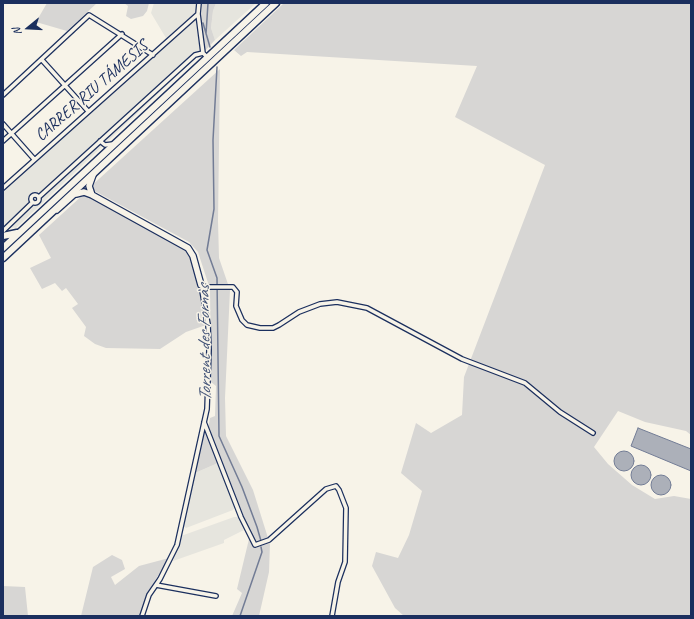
<!DOCTYPE html>
<html>
<head>
<meta charset="utf-8">
<style>
	body { margin:0 }
	#map { position:relative; width:694px; height:619px; overflow:hidden; background:#f7f3e8; font-family:Caveat,sans-serif }
	canvas { display:block }
	.frame { position:absolute; inset:0; border:4px solid #1b2f5e; pointer-events:none }
	.north { position:absolute; left:8px; top:8px; width:40px; height:40px; -webkit-text-stroke:3px #f7f3e8; paint-order:stroke; rotate:252deg; font-size:11px; font-weight:700; line-height:16px; text-align:center; color:#1b2f5e }
	.north::after { content:''; display:block; margin:auto; width:14px; height:18px; background:#1b2f5e; clip-path:polygon(50% 0,100% 100%,50% 72%,0 100%) }
</style>
</head>
<body>
<div id="map">
<canvas width="694" height="619"></canvas>
<div class="frame"></div>
<div class="north">N</div>
</div>
<script>
const c = document.querySelector('canvas').getContext('2d');
c.lineJoin = 'round';
function paint(path, color) {
  c.fillStyle = color;
  c.fill(path, 'evenodd');
}
function shape(rows) {
  const path = new Path2D();
  for (const r of rows) {
    if (r.length === 3) {
      path.moveTo(r[0] + r[2], r[1]);
      path.arc(r[0], r[1], r[2], 0, 2 * Math.PI);
      continue;
    }
    path.moveTo(r[0], r[1]);
    for (let i = 2; i < r.length; i += 2) path.lineTo(r[i], r[i + 1]);
  }
  return path;
}
function strokePath(path, color, width, dash) {
  c.strokeStyle = color;
  c.lineWidth = width;
  c.lineCap = dash ? 'butt' : 'round';
  c.setLineDash(dash || []);
  c.stroke(path);
}
function label(font, color, halo, rows, align = 'center') {
  c.font = font + ' Caveat,sans-serif';
  c.lineWidth = 3;
  c.setLineDash([]);
  c.textBaseline = 'middle';
  c.strokeStyle = halo;
  c.fillStyle = color;
  for (const [text, x, y, turn = 0] of rows) {
    c.save();
    c.translate(x, y);
    c.rotate((+turn || 0) * Math.PI / 180);
    c.textAlign = isNaN(turn) ? turn : align;
    if (halo) c.strokeText(text, 0, 0);
    c.fillText(text, 0, 0);
    c.restore();
  }
}
const built = shape([
	[154,3,196,3,196,25,200,50,199,55,16,228,6,227,3,229,3,190,55,142,164,48,160,43,166,38,151,13],
	[216,3,256,3,215,40,211,28,213,11],
	[218,463,235,507,233,510,186,528,182,525,195,473],
	[234,517,239,517,244,530,224,540,224,543,173,561,181,536]
]);
const green = shape([
	[47,3,97,3,67,31,36,22],
	[124,3,149,3,147,11,143,16,131,19,126,16,128,6],
	[202,3,216,3,213,11,211,28,215,40,205,51,201,23],
	[284,3,691,3,691,435,686,431,645,422,618,411,594,447,608,464,632,485,655,499,674,496,691,499,691,616,404,616,395,608,372,566,376,552,398,558,409,535,422,491,401,473,416,423,431,433,462,415,464,377,545,165,455,117,477,66,247,52,241,56,234,50],
	[220,69,218,221,219,258,230,290,225,398,226,436,253,490,268,538,255,544,208,428,210,418,215,416,216,386,211,382,210,289,198,252,189,242,89,188],
	[85,193,189,247,196,253,205,291,206,325,186,332,160,349,106,348,95,344,84,336,86,327,72,308,78,304,66,288,62,291,55,283,42,289,30,268,51,258,39,235],
	[204,429,218,463,195,473],
	[249,539,255,548,270,543,269,572,259,616,232,616,242,593,237,589],
	[112,555,122,560,125,569,111,577,115,585,139,566,169,558,148,592,140,616,81,616,93,567],
	[3,586,25,587,28,616,3,616]
]);
const water = shape([
	[638,428,691,449,691,471,631,446,638,428],
	[624,461,10],
	[641,475,10],
	[661,485,10]
]);
const stream = shape([
	[203,23,210,47],
	[206,34,208,3],
	[217,67,213,140,214,209,207,250,217,278,219,436,242,487,257,527,261,541],
	[240,616,262,552,261,547]
]);
const street = shape([
	[199,3,198,14,203,53],
	[42,60,88,111],
	[3,95,89,15,153,55],
	[3,124,34,159],
	[3,141,122,34],
	[100,141,105,145,113,144],
	[3,188,198,14],
	[35,199,4],
	[39,197,195,55,203,53,207,57],
	[57,211,76,194],
	[3,231,33,202],
	[204,422,241,517,255,545,269,540,326,489,336,486,339,490,346,508,345,562,338,582,332,616],
	[156,585,216,596],
	[142,616,149,595,160,579,177,545,207,409,209,350,208,324,202,291,204,287,233,287,237,292,236,306,242,320,247,325,260,328,273,328,279,325,299,312,320,304,337,302,367,308,462,359,525,383,560,412,593,433]
]);
const secondary = shape([
	[76,194,84,192,92,195,188,248,193,256,201,285,204,287],
	[92,195,89,186,93,175]
]);
const primary = shape([
	[3,236,17,233],
	[3,248,266,3],
	[3,258,276,3]
]);
const streetNames = [
	["CARRER RIU TÁMESIS",92,91,-41]
];
const waterNames = [
	["Torrent des Fornàs",205,343,-91]
];
paint(built, '#e6e5de');
paint(green, '#d7d6d4');
paint(water, '#acb0b9');
strokePath(water, '#727c95', 1);
strokePath(stream, '#727c95', 1.5);
strokePath(street, '#1b2f5e', 6);
strokePath(secondary, '#1b2f5e', 8);
strokePath(primary, '#1b2f5e', 9);
strokePath(street, '#f7f3e8', 3.5);
strokePath(secondary, '#f7f3e8', 5.5);
strokePath(primary, '#f7f3e8', 6);
label('17px', '#1b2f5e', '#f7f3e8', streetNames);
label('italic 18px', '#465679', '#f7f3e8', waterNames);
</script>
</body>
</html>
